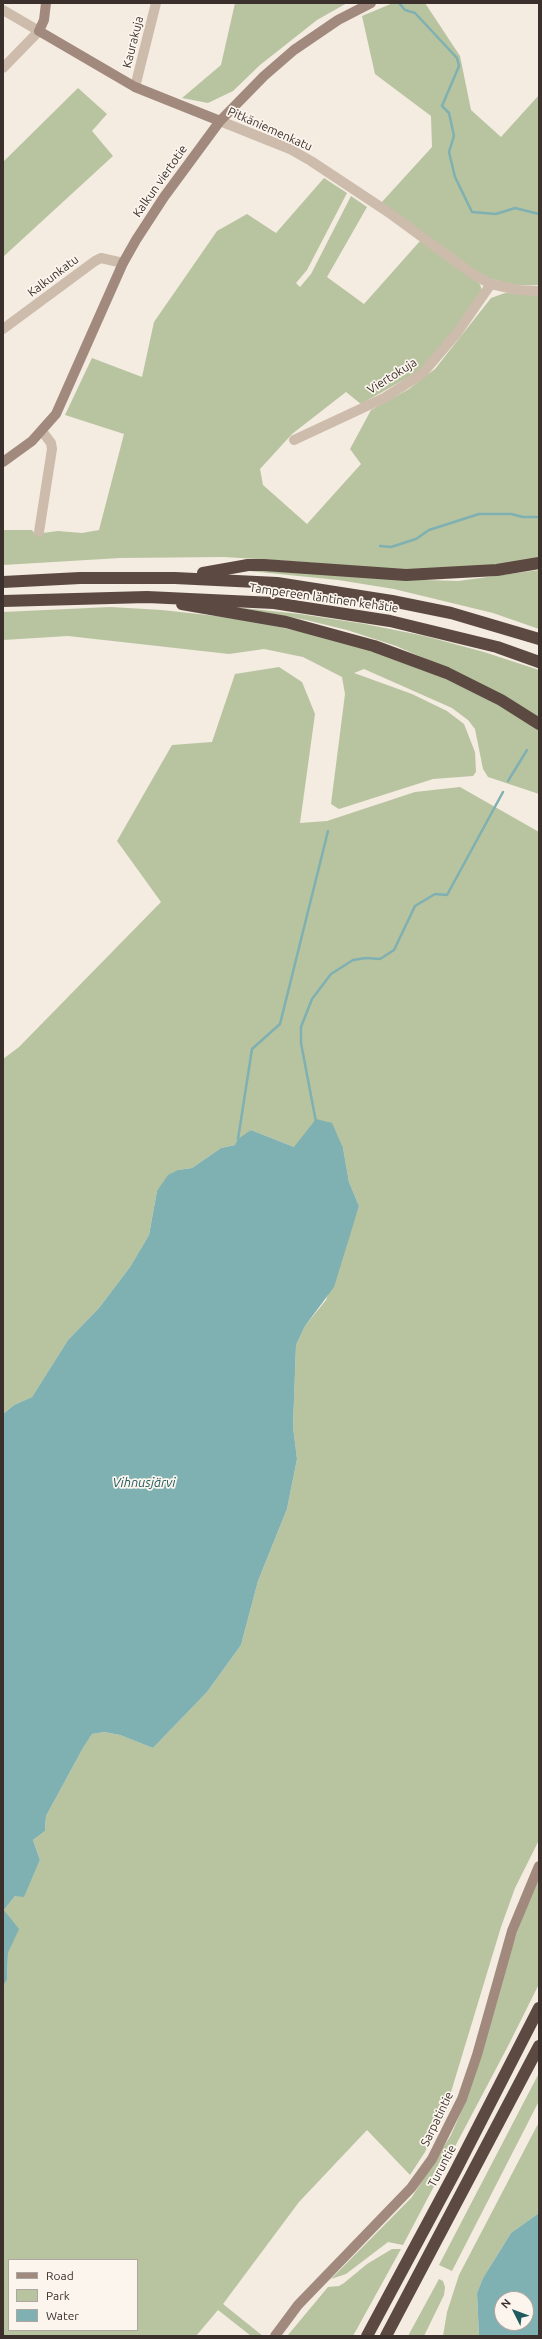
<!DOCTYPE html>
<html>
<head>
<meta charset="utf-8">
<style>
	body { margin:0 }
	#map { position:relative; width:542px; height:2339px; overflow:hidden; background:#f4ebe1; font-family:Ubuntu,sans-serif }
	canvas { display:block }
	.frame { position:absolute; inset:0; border:4px solid #3b302b; pointer-events:none }
	.legend { position:absolute; left:8px; top:2259px; width:130px; height:72px; box-sizing:border-box; background:#fbf5ee; border:1px solid #aea6a0; margin:0; padding:5px 7px; list-style:none; font-size:12px; color:#3b302b }
	.legend li { display:flex; align-items:center; gap:8px; height:20px }
	.legend b { width:20px; border:1px solid #aea6a0 }
	.north { position:absolute; left:494px; top:2291px; width:40px; height:40px; box-sizing:border-box; background:#fbf5ee; border:1px solid #aea6a0; border-radius:50%; rotate:312deg; font-size:11px; font-weight:700; line-height:16px; text-align:center; color:#3b302b }
	.north::after { content:''; display:block; margin:auto; width:14px; height:18px; background:#1f5a5e; clip-path:polygon(50% 0,100% 100%,50% 72%,0 100%) }
</style>
</head>
<body>
<div id="map">
<canvas width="542" height="2339"></canvas>
<div class="frame"></div>
<ul class="legend">
<li><b style="height:5px;background:#a18a7d"></b>Road</li>
<li><b style="height:11px;background:#b8c4a0"></b>Park</li>
<li><b style="height:11px;background:#7fb0b2"></b>Water</li>
</ul>
<div class="north">N</div>
</div>
<script>
const c = document.querySelector('canvas').getContext('2d');
c.lineJoin = 'round';
function paint(path, color) {
  c.fillStyle = color;
  c.fill(path, 'evenodd');
}
function shape(rows) {
  const path = new Path2D();
  for (const r of rows) {
    path.moveTo(r[0], r[1]);
    for (let i = 2; i < r.length; i += 2) path.lineTo(r[i], r[i + 1]);
  }
  return path;
}
function strokePath(path, color, width, dash) {
  c.strokeStyle = color;
  c.lineWidth = width;
  c.lineCap = dash ? 'butt' : 'round';
  c.setLineDash(dash || []);
  c.stroke(path);
}
function label(font, color, halo, rows, align = 'center') {
  c.font = font + ' Ubuntu,sans-serif';
  c.lineWidth = 3.5;
  c.setLineDash([]);
  c.textBaseline = 'middle';
  c.strokeStyle = halo;
  c.fillStyle = color;
  for (const [text, x, y, turn = 0] of rows) {
    c.save();
    c.translate(x, y);
    c.rotate((+turn || 0) * Math.PI / 180);
    c.textAlign = isNaN(turn) ? turn : align;
    if (halo) c.strokeText(text, 0, 0);
    c.fillText(text, 0, 0);
    c.restore();
  }
}
const green = shape([
	[235,3,347,3,317,20,260,65,233,91,208,103,182,98,221,65],
	[393,3,425,3,460,56,471,110,501,137,539,95,539,285,515,285,491,279,465,265,381,203,432,147,431,116,375,74,362,16],
	[78,88,107,114,92,131,113,156,3,257,3,162],
	[324,178,347,193,307,270,296,283,300,287,311,274,351,196,367,207,327,277,364,304,420,241,480,284,482,291,440,350,421,370,361,404,346,392,292,434,260,469,263,485,307,524,361,464,350,449,371,410,409,389,435,369,491,298,505,293,539,294,539,559,495,566,404,571,305,562,224,557,120,558,3,565,3,530,32,530,35,534,58,531,82,533,99,530,124,434,65,415,92,358,142,377,154,322,217,231,247,214,276,233],
	[268,570,393,579,458,581,539,570,539,629,493,613,394,589,338,580,249,571],
	[110,607,162,610,243,619,352,643,462,684,539,729,539,794,488,777,483,769,475,729,468,720,452,708,364,669,354,673,412,694,447,711,464,724,475,752,476,772,473,776,433,779,339,809,331,804,345,694,342,677,303,657,264,649,229,654,68,636,3,640,3,612],
	[234,607,300,614,365,624,425,636,484,652,539,670,539,718,444,667,396,646,347,630,306,620],
	[279,667,302,682,315,714,300,823,327,821,415,792,460,787,539,832,539,1840,515,1888,501,1927,451,2092,425,2152,410,2175,367,2130,299,2202,223,2304,263,2336,251,2336,218,2310,196,2336,3,2336,3,1986,7,1980,8,1953,18,1929,4,1910,15,1896,24,1896,40,1860,33,1840,45,1831,46,1816,83,1748,92,1734,104,1732,120,1735,153,1748,207,1692,241,1645,258,1581,287,1509,297,1459,293,1427,296,1345,305,1326,326,1300,359,1206,349,1182,343,1148,294,1147,251,1130,235,1145,221,1148,192,1168,178,1170,157,1191,149,1235,130,1267,99,1308,68,1340,32,1397,14,1405,3,1414,3,1059,19,1047,161,902,117,841,172,745,212,742,235,674],
	[9,2260,137,2260,137,2330,9,2330],
	[539,1875,539,1984,507,2048,403,2245,388,2242,346,2274,331,2279,412,2197,451,2135,465,2103,514,1940],
	[539,2073,539,2101,452,2271,439,2265],
	[539,2122,539,2213,511,2233,483,2278,477,2293,479,2336,443,2336,447,2312,459,2275],
	[392,2249,401,2249,353,2336,288,2335,328,2287,339,2286,344,2283,367,2264],
	[439,2279,443,2281,445,2287,444,2295,424,2336,408,2336]
]);
const water = shape([
	[316,1119,332,1123,343,1148,349,1182,359,1206,334,1287,305,1326,296,1345,293,1427,297,1459,287,1509,258,1581,241,1645,207,1692,153,1748,120,1735,104,1732,92,1734,83,1748,46,1816,45,1831,33,1840,40,1860,24,1897,15,1896,4,1910,19,1929,8,1953,7,1980,3,1986,3,1414,14,1405,32,1397,68,1340,99,1308,130,1267,149,1235,157,1191,168,1175,178,1170,192,1168,221,1148,235,1145,238,1139,251,1130,294,1147],
	[539,2213,539,2336,479,2336,477,2293,483,2278,511,2233],
	[502,2299,526,2299,526,2323,502,2323]
]);
const stream = shape([
	[399,3,405,10,415,13,457,58,459,66,442,106,449,113,454,136,449,152,455,177,472,212,496,214,515,208,539,214],
	[380,546,391,547,416,539,429,530,479,514,511,514,523,517,539,517],
	[508,781,527,750],
	[316,1122,301,1043,301,1027,312,999,331,974,353,960,366,958,380,959,394,950,415,906,435,894,447,895,503,792],
	[238,1139,252,1049,280,1024,328,831]
]);
const street = shape([
	[3,10,39,31,3,68],
	[135,87,156,3],
	[220,121,290,149,311,161,388,212,474,275,491,284,518,290,539,291],
	[3,329,95,261,101,258,123,263],
	[294,440,384,398,422,374,457,333,491,284],
	[39,532,52,449,51,443,42,431]
]);
const secondary = shape([
	[46,3,44,20,39,31,135,87,220,121],
	[3,462,32,441,56,414,123,263,136,240,164,197,220,121,264,76,294,50,338,20,371,3],
	[275,2336,298,2305,411,2188,432,2159,462,2099,477,2055,512,1931,539,1866]
]);
const highway = shape([
	[203,573,248,565,264,565,406,575,497,570,539,563],
	[3,582,80,578,175,578,277,583,392,601,451,613,539,639],
	[3,601,147,597,274,603,390,621,497,647,539,662],
	[182,604,286,622,374,646,447,673,501,700,539,724],
	[367,2336,455,2172,539,2008],
	[386,2336,539,2046]
]);
const streetNames = [
	["Kaurakuja",133,42,-76],
	["Pitkäniemenkatu",270,129,24],
	["Kalkun viertotie",160,181,-55],
	["Kalkunkatu",53,276,-37],
	["Viertokuja",392,376,-32],
	["Tampereen läntinen kehätie",324,598,8],
	["Sarpatintie",437,2119,-64],
	["Turuntie",442,2166,-62]
];
const waterNames = [
	["Vihnusjärvi",144,1483]
];
paint(green, '#b8c4a0');
paint(water, '#7fb0b2');
strokePath(stream, '#7fb0b2', 2.5);
strokePath(street, '#cdbbac', 10);
strokePath(secondary, '#a18a7d', 10);
strokePath(highway, '#5c4a42', 12);
label('12px', '#3b302b', '#fbf5ee', streetNames);
label('italic 13px', '#1f5a5e', '#fbf5ee', waterNames);
</script>
</body>
</html>
